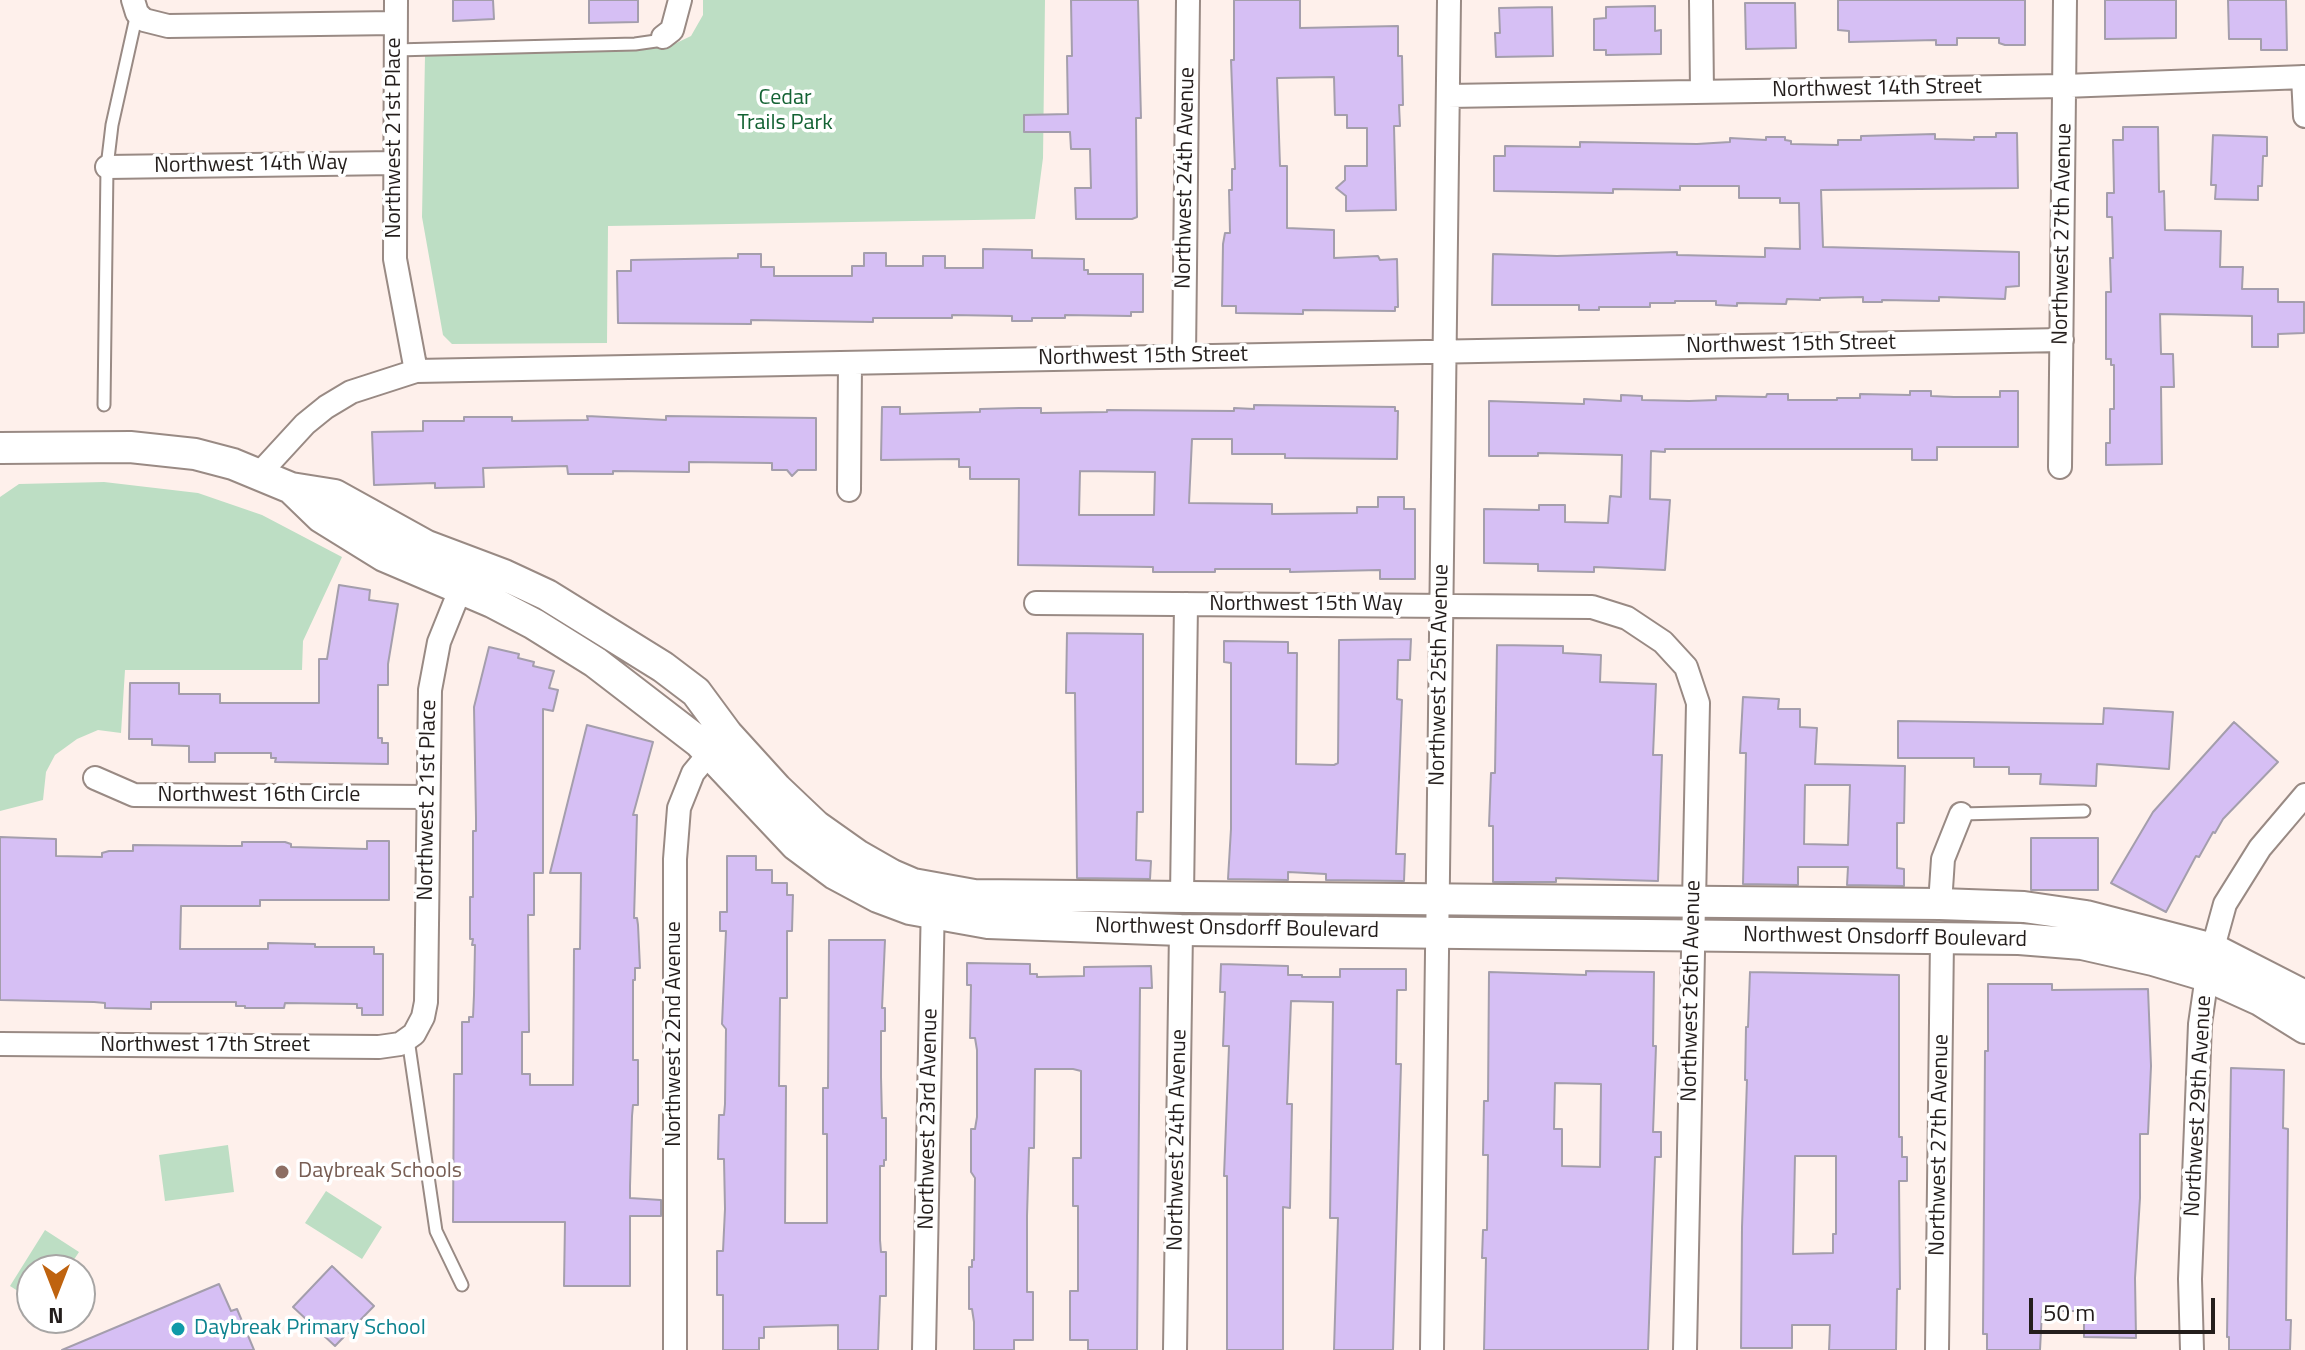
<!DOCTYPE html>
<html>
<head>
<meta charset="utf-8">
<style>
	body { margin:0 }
	#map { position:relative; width:2305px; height:1350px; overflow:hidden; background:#fef0eb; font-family:"Titillium Web",sans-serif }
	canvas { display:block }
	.north { position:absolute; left:16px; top:1254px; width:80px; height:80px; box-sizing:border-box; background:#fff; border:2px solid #a7a5a4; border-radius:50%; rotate:180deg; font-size:22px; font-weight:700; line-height:32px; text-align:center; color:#241e1c }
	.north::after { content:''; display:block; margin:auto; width:28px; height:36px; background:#bf630f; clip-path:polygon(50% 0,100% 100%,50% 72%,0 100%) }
	.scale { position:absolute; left:2029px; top:1298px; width:186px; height:36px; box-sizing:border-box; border:4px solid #241e1c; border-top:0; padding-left:10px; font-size:24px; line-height:28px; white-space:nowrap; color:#241e1c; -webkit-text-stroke:6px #fff; paint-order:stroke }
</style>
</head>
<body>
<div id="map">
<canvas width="2305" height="1350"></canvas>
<div class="north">N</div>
<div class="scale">50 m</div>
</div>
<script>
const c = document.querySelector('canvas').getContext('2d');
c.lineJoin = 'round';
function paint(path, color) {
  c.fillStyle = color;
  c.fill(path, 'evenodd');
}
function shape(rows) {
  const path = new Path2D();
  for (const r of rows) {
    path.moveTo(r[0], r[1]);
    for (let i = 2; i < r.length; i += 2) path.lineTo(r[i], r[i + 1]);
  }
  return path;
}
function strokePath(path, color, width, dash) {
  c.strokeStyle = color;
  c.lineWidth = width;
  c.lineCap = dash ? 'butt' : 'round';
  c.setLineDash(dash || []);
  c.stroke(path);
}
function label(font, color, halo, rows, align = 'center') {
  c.font = font + ' "Titillium Web",sans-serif';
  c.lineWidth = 7;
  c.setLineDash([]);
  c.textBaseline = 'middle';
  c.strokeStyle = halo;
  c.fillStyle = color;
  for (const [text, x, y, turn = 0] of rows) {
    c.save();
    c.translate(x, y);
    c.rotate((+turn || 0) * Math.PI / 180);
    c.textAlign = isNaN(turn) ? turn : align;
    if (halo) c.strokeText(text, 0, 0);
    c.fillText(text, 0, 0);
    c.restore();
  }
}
const green = shape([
	[703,0,1045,0,1043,158,1035,219,608,226,607,343,452,344,443,335,422,217,425,56,668,47,691,36,703,15],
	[104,482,198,493,262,515,342,557,303,641,302,670,125,670,121,733,98,730,77,739,55,755,46,772,43,800,0,811,0,497,19,484],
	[228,1145,234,1192,165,1201,159,1155],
	[326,1191,382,1227,362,1259,305,1223],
	[45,1230,79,1252,67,1270,32,1270,32,1300,10,1286]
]);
const building = shape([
	[453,0,493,0,494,19,453,21,453,0],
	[589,0,638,0,638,22,589,23,589,0],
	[1071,0,1138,0,1141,118,1136,118,1137,217,1132,219,1076,219,1075,188,1091,188,1090,149,1071,149,1070,132,1024,132,1024,115,1068,114,1067,56,1072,56,1071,0],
	[1234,0,1300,0,1300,28,1398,26,1398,56,1402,56,1403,105,1399,105,1400,126,1394,126,1396,210,1346,211,1346,196,1336,188,1345,180,1345,166,1367,166,1367,128,1347,128,1347,115,1335,115,1334,77,1277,78,1280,166,1287,166,1287,228,1334,230,1334,258,1378,256,1380,260,1397,259,1398,307,1395,307,1395,311,1303,310,1303,314,1236,313,1236,306,1222,306,1223,244,1225,233,1230,233,1229,190,1232,190,1232,169,1235,169,1231,60,1234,60,1234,0],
	[1838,0,2025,0,2025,45,2005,45,1999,43,1999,38,1957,38,1957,45,1936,45,1936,40,1849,42,1849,31,1838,30,1838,0],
	[2105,0,2176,0,2176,38,2105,39,2105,0],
	[2228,0,2286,0,2287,50,2261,50,2261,39,2229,39,2228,0],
	[1745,3,1795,3,1796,48,1746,49,1745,3],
	[1655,6,1655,31,1661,30,1661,54,1606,55,1606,50,1594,50,1594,19,1606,18,1606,7,1655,6],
	[1552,7,1553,56,1496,57,1495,33,1500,33,1499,8,1552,7],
	[2123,127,2158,127,2159,192,2164,191,2165,230,2221,231,2220,267,2243,267,2242,289,2278,289,2278,302,2304,302,2304,333,2278,334,2278,347,2252,347,2252,316,2160,314,2161,354,2173,354,2174,387,2161,387,2162,464,2106,465,2106,443,2110,443,2110,409,2114,409,2114,365,2111,365,2111,359,2106,359,2106,292,2111,292,2110,258,2113,258,2112,217,2107,217,2107,193,2114,193,2113,140,2123,140,2123,127],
	[1996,133,2017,133,2018,188,1821,190,1823,247,2019,252,2019,286,2006,287,2005,299,1939,297,1939,301,1882,300,1882,302,1863,302,1863,297,1820,298,1820,300,1787,299,1786,304,1737,303,1737,306,1716,305,1716,301,1675,301,1675,303,1650,303,1650,307,1599,307,1599,310,1579,310,1579,305,1492,305,1493,254,1557,256,1677,252,1677,255,1765,257,1765,248,1800,249,1799,203,1780,203,1780,198,1739,198,1739,186,1680,186,1680,190,1613,189,1613,193,1494,191,1494,156,1505,156,1505,146,1580,147,1580,142,1697,144,1730,142,1730,138,1766,140,1766,137,1785,137,1785,140,1791,141,1791,144,1838,145,1838,140,1861,140,1861,136,1935,134,1935,139,1974,140,1974,137,1996,137,1996,133],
	[2213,135,2267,137,2267,156,2263,156,2262,186,2258,186,2258,200,2215,199,2216,185,2211,185,2213,135],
	[983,249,1032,250,1032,258,1084,259,1084,270,1088,270,1088,274,1143,274,1143,312,1131,312,1131,316,1065,315,1065,318,1032,318,1032,321,1012,321,1012,316,952,315,952,318,873,318,873,322,751,320,751,324,618,323,617,271,631,271,631,260,738,258,738,254,761,254,761,267,774,267,774,276,852,276,852,266,864,266,864,253,886,253,886,266,923,266,923,256,945,256,945,268,983,268,983,249],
	[1910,391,1931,391,1931,396,1954,397,2000,397,2000,391,2018,391,2018,447,1937,447,1937,460,1912,460,1912,449,1665,449,1665,452,1651,451,1650,499,1670,500,1665,570,1594,567,1594,572,1538,571,1538,564,1484,563,1484,509,1539,510,1539,505,1565,505,1565,522,1608,523,1610,496,1621,497,1622,455,1538,453,1538,456,1489,456,1489,401,1584,404,1584,399,1621,401,1621,395,1642,396,1642,400,1689,401,1716,400,1716,396,1766,397,1767,394,1788,394,1788,400,1837,400,1837,398,1860,398,1860,394,1910,395,1910,391],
	[1254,405,1395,407,1395,411,1398,411,1397,459,1285,458,1285,454,1232,454,1232,439,1192,439,1189,503,1272,504,1272,514,1357,513,1357,507,1378,507,1378,497,1404,497,1404,509,1415,509,1415,579,1380,579,1380,570,1290,572,1290,569,1215,569,1215,572,1153,572,1153,567,1018,565,1019,479,970,479,970,467,959,467,959,459,881,460,882,407,900,407,900,414,980,412,980,409,1019,408,1041,408,1041,413,1107,412,1107,410,1234,411,1234,408,1254,409,1254,405],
	[1080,471,1155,472,1154,515,1079,515,1080,471],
	[587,416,666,420,666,416,816,418,816,470,798,470,792,476,787,470,772,470,772,463,689,462,689,472,613,471,613,474,568,474,567,466,483,468,484,487,435,488,435,483,374,485,372,432,423,431,423,421,464,421,464,417,512,417,512,421,588,420,587,416],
	[339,585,370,590,369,600,398,604,388,664,388,685,378,685,378,738,382,738,382,743,388,743,388,764,275,762,276,758,271,758,271,753,215,753,215,762,189,762,189,746,152,745,152,739,129,739,130,683,179,683,179,694,220,694,220,703,319,703,319,659,327,659,339,585],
	[1067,633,1143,634,1143,812,1137,812,1136,860,1151,861,1150,879,1077,878,1075,693,1066,693,1067,633],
	[1411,639,1410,660,1398,660,1397,699,1402,700,1396,854,1405,854,1404,881,1326,880,1326,874,1288,872,1288,880,1228,879,1231,829,1231,663,1224,662,1224,641,1288,642,1288,653,1297,653,1296,764,1334,765,1338,763,1339,640,1411,639],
	[1497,645,1563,646,1563,653,1601,655,1600,682,1656,684,1653,755,1662,755,1658,881,1556,878,1556,882,1493,882,1493,826,1489,826,1491,773,1495,773,1497,645],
	[489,647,519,654,518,658,534,662,533,666,554,671,549,688,558,690,553,711,543,709,543,873,534,873,534,915,528,915,529,1032,522,1032,522,1074,530,1074,530,1085,573,1085,574,949,580,949,581,873,550,873,587,725,653,742,633,815,637,815,634,918,637,918,638,925,640,968,635,968,635,980,633,980,633,1060,638,1060,638,1105,633,1105,632,1116,630,1186,630,1198,661,1200,661,1216,630,1216,630,1286,564,1286,565,1222,453,1222,454,1074,462,1074,462,1022,469,1022,469,1017,473,1017,474,995,475,945,472,945,473,939,470,939,470,897,473,897,473,831,476,831,476,818,474,707,489,647],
	[1743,697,1779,699,1778,709,1800,709,1800,727,1817,728,1815,764,1905,766,1904,823,1897,823,1897,868,1904,869,1904,886,1847,885,1848,867,1798,867,1798,885,1743,884,1746,753,1740,753,1743,697],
	[1805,785,1850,785,1848,845,1804,844,1805,785],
	[2104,708,2173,712,2169,769,2097,764,2096,786,2040,784,2041,774,2009,774,2009,767,1974,767,1974,758,1898,758,1898,721,2103,724,2104,708],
	[2234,722,2278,762,2223,819,2215,833,2213,832,2199,857,2196,856,2166,912,2111,883,2153,812,2234,722],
	[0,837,56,839,56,856,102,857,102,853,109,851,133,851,133,845,230,846,242,846,242,842,285,842,291,844,291,847,367,849,367,841,389,841,389,900,260,900,260,906,181,906,180,949,268,949,268,943,315,944,315,947,374,947,374,954,383,954,383,1015,362,1015,362,1008,357,1008,357,1004,285,1003,284,1008,245,1008,245,1006,236,1006,236,1002,151,1002,151,1009,105,1008,105,1003,94,1002,0,1000,0,837],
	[2031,838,2098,838,2098,890,2031,890,2031,838],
	[727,856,756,856,756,870,772,870,772,883,787,883,787,895,793,895,792,931,787,931,787,998,780,998,779,1086,786,1086,785,1223,827,1223,827,1134,823,1134,823,1088,828,1088,829,940,885,940,882,1008,885,1008,885,1031,881,1031,881,1077,882,1118,886,1118,886,1160,884,1160,884,1166,880,1166,880,1240,881,1252,886,1252,886,1296,880,1296,878,1350,838,1350,838,1325,764,1327,764,1338,759,1338,759,1350,723,1350,723,1295,717,1295,717,1251,723,1251,725,1209,724,1159,718,1159,719,1115,724,1115,725,1104,726,1029,722,1024,726,931,720,931,720,912,727,912,727,856],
	[967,963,1030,964,1030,974,1037,974,1037,977,1084,976,1084,967,1151,966,1152,988,1140,988,1137,1350,1088,1350,1088,1340,1070,1340,1070,1291,1078,1291,1078,1206,1073,1206,1073,1158,1081,1158,1081,1071,1073,1069,1035,1069,1034,1148,1029,1148,1027,1216,1027,1292,1033,1292,1033,1340,1014,1340,1014,1350,974,1350,974,1322,972,1309,969,1309,969,1267,972,1267,972,1260,974,1260,975,1178,971,1172,971,1129,975,1129,977,1117,977,1050,975,1038,970,1038,971,985,967,985,967,963],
	[1221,964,1288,966,1288,975,1302,975,1302,977,1340,977,1340,969,1406,969,1406,990,1397,990,1396,1064,1401,1064,1393,1350,1334,1350,1338,1218,1330,1218,1333,1002,1291,1001,1287,1104,1292,1104,1290,1208,1283,1207,1283,1350,1227,1350,1227,1176,1224,1176,1229,1046,1223,1046,1225,992,1220,992,1221,964],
	[1586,971,1654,972,1653,1046,1656,1046,1653,1132,1661,1132,1661,1157,1655,1157,1648,1350,1484,1350,1486,1258,1482,1258,1483,1230,1487,1230,1488,1155,1483,1155,1484,1101,1488,1101,1489,972,1586,975,1586,971],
	[1555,1083,1601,1084,1600,1167,1562,1166,1562,1129,1554,1129,1555,1083],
	[1750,972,1899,975,1899,1137,1902,1137,1902,1157,1907,1157,1907,1181,1899,1181,1900,1289,1897,1289,1896,1350,1829,1350,1830,1325,1792,1325,1792,1348,1741,1348,1742,1227,1747,1080,1745,1080,1746,1027,1748,1027,1750,972],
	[1795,1156,1836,1156,1836,1234,1833,1234,1833,1253,1793,1254,1795,1156],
	[1988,984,2052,984,2052,990,2148,989,2151,1066,2148,1134,2140,1134,2140,1198,2135,1278,2136,1338,2084,1337,2084,1311,2042,1311,2040,1350,1987,1350,1987,1334,1983,1334,1985,1051,1988,1051,1988,984],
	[2231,1068,2284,1070,2283,1128,2288,1129,2286,1320,2291,1320,2290,1350,2229,1350,2229,1337,2227,1337,2231,1068],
	[332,1266,374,1306,335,1346,293,1307,332,1266],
	[219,1284,231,1311,237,1309,254,1350,62,1350,219,1284]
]);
const lane = shape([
	[395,50,635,44,656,41,663,37],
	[104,405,107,167,112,125,137,13],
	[1961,814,2084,811],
	[408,1039,436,1231,462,1285]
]);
const street = shape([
	[133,0,137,13,144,20,168,26,395,23],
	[396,0,395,259,416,371],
	[1701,0,1702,92],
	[663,37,672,30,680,0],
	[2303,77,2305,116],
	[1448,96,2064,86,2305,77],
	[107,167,394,163],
	[1184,356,1188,0],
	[2060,467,2065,0],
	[259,474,305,424,326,407,351,392,416,371,2062,340],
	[849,490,850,363],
	[1036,603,1592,607,1627,618,1663,642,1686,667,1698,703,1685,1350],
	[95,778,134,795,427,797],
	[1182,896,1186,604],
	[1940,904,1943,859,1961,814],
	[0,1044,379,1047,400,1044,414,1034,423,1017,426,1002,430,690,439,642,466,575],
	[675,1350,675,859,679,808,693,773,718,743],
	[924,1350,933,899],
	[1175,1350,1181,930],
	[1432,1350,1449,0],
	[1937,1350,1942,939],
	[2192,1350,2190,1279,2200,1024,2209,962,2225,904,2260,848,2305,795]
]);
const secondary = shape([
	[0,448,130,447,195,454,233,464,291,488,335,495,427,546,504,575,547,595,663,667,696,692,727,734,777,789,816,826,857,855,892,875,913,884,974,895,1940,904,2024,907,2086,916,2213,949,2305,996],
	[291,488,321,517,384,556,492,602,534,624,595,662,699,742,796,845,835,874,878,897,910,909,988,923,1181,930,2019,939,2082,944,2153,960,2207,976,2260,1000,2305,1028]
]);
const markers = [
	[282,1172,8,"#8d6e63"],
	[178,1329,8,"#0f9aa8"]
];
const streetNames = [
	["Northwest 14th Street",1877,89,-1],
	["Northwest 21st Place",395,138,-90],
	["Northwest 14th Way",251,165,-1],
	["Northwest 24th Avenue",1186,178,-89],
	["Northwest 27th Avenue",2063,234,-89],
	["Northwest 15th Street",1791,345,-1],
	["Northwest 15th Street",1143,357,-1],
	["Northwest 15th Way",1306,605],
	["Northwest 25th Avenue",1440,675,-89],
	["Northwest 16th Circle",259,796],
	["Northwest 21st Place",428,800,-89],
	["Northwest Onsdorff Boulevard",1237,929,1],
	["Northwest Onsdorff Boulevard",1885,938,1],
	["Northwest 26th Avenue",1692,991,-89],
	["Northwest 22nd Avenue",675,1034,-90],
	["Northwest 17th Street",205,1046],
	["Northwest 29th Avenue",2199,1106,-87],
	["Northwest 23rd Avenue",929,1119,-89],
	["Northwest 24th Avenue",1178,1140,-89],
	["Northwest 27th Avenue",1940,1145,-89]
];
const parkNames = [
	["Cedar",785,99],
	["Trails Park",785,124]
];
const educationNames = [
	["Daybreak Schools",298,1172]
];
const cultureNames = [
	["Daybreak Primary School",194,1329]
];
paint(green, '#bddec4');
paint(building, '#d6bff4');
strokePath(building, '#a49eac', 2);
strokePath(lane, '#998a84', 15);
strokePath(street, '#998a84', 26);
strokePath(secondary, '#998a84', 34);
strokePath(lane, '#fff', 11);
strokePath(street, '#fff', 22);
strokePath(secondary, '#fff', 30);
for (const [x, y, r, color] of markers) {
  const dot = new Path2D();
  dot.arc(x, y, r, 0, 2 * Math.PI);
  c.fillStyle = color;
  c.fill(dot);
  strokePath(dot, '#fff', 3);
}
label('22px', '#241e1c', '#fff', streetNames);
label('22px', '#136233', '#fff', parkNames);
label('22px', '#785e54', '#fff', educationNames, 'left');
label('22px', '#0d838f', '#fff', cultureNames, 'left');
</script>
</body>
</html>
